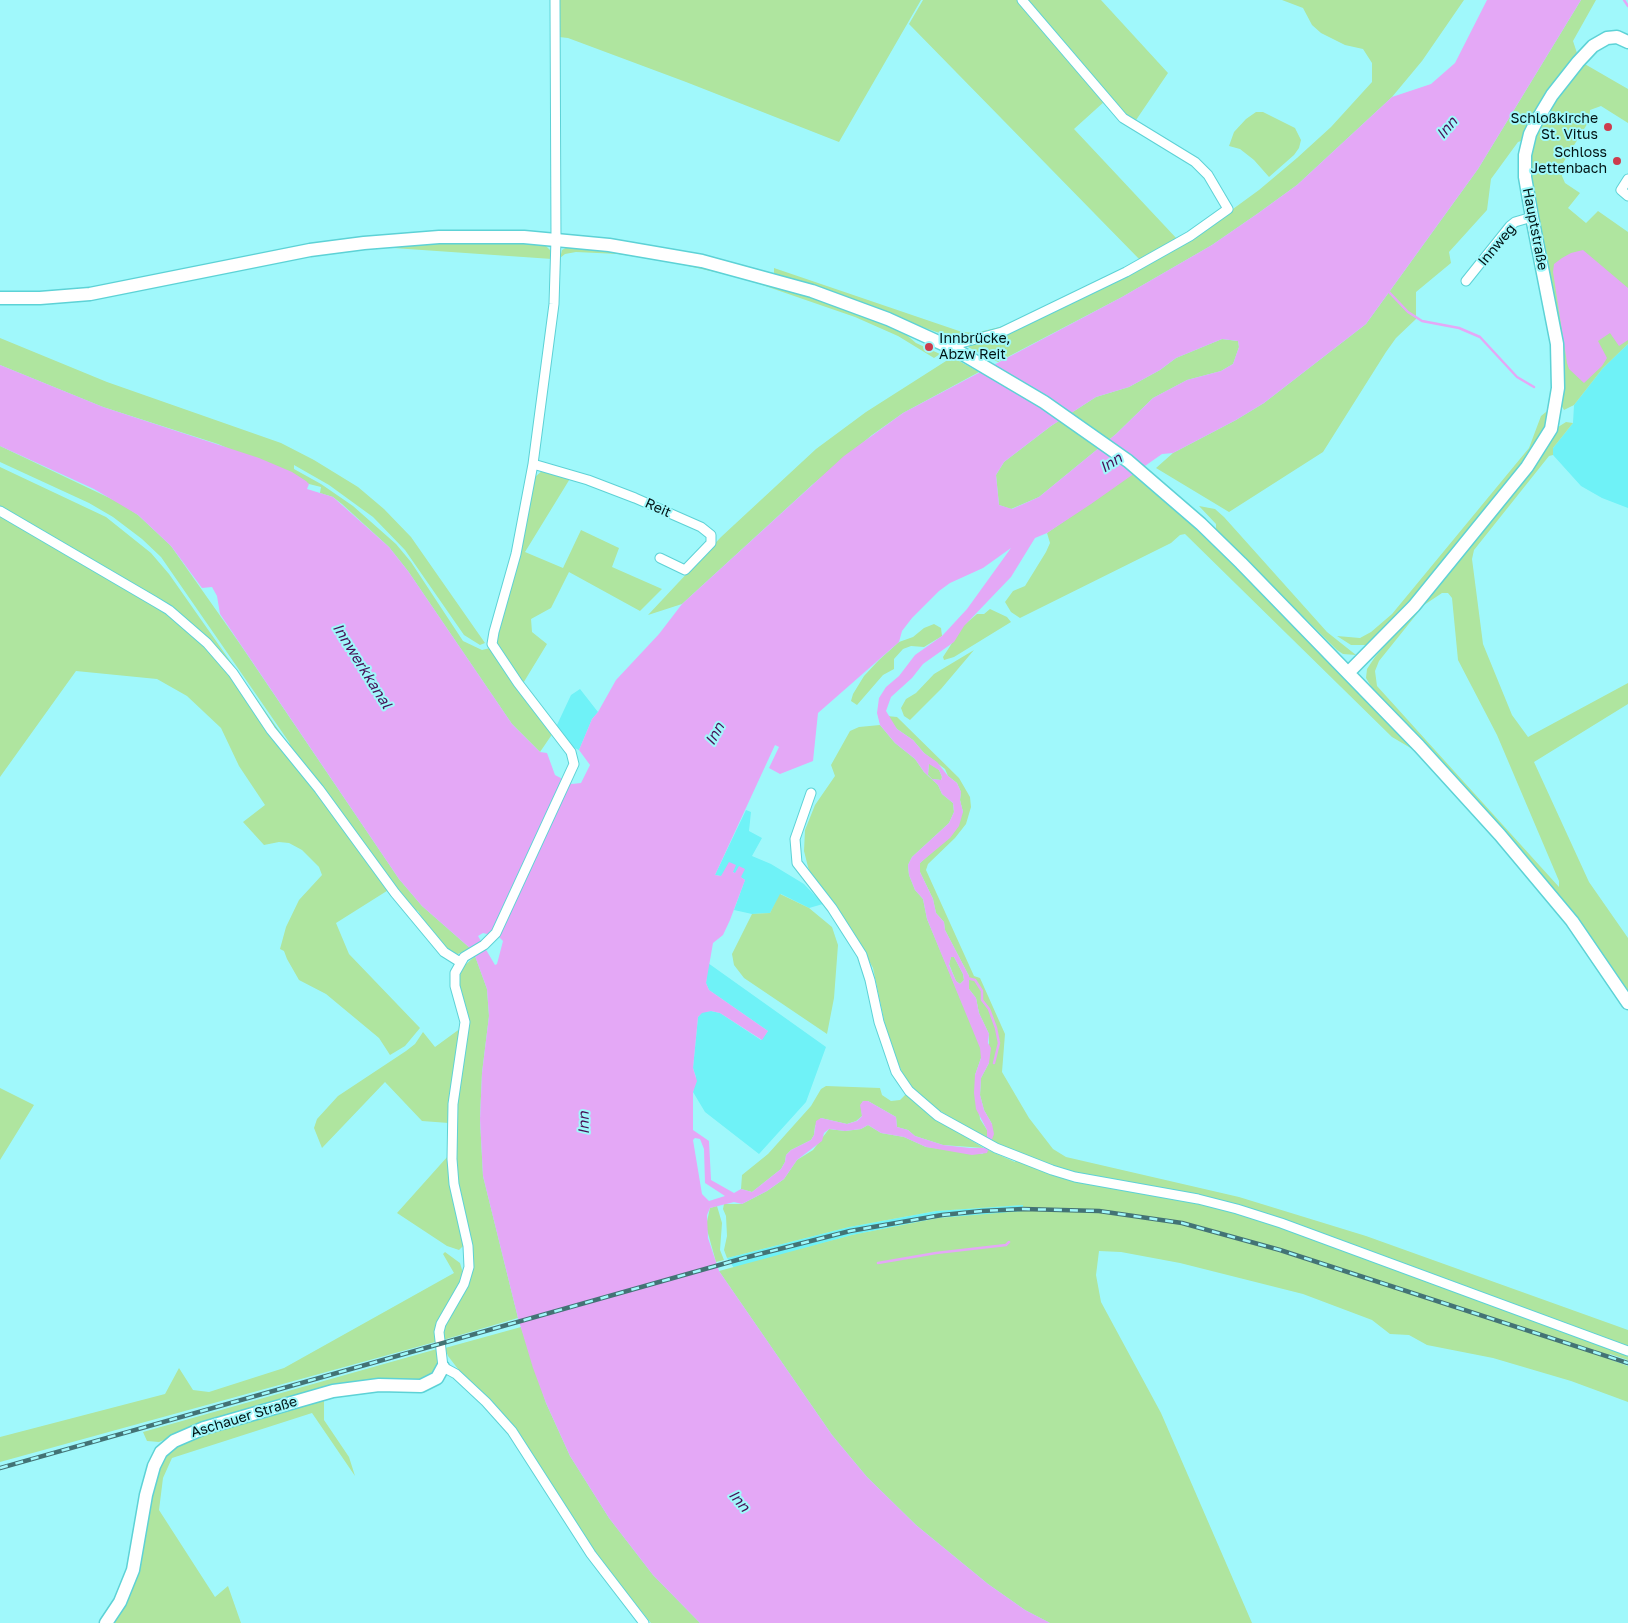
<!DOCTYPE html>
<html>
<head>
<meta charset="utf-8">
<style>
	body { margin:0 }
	canvas { display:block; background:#a0f8fb }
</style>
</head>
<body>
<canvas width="1628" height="1623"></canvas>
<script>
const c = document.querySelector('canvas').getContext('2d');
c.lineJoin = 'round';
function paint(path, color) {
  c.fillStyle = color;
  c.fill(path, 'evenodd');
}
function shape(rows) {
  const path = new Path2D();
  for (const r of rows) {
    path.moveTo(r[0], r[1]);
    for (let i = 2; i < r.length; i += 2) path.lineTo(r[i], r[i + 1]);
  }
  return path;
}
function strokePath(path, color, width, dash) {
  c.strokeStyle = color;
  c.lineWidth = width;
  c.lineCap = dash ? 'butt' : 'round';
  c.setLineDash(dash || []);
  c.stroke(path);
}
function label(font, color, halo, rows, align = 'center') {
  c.font = font + ' "Golos Text",sans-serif';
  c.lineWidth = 4;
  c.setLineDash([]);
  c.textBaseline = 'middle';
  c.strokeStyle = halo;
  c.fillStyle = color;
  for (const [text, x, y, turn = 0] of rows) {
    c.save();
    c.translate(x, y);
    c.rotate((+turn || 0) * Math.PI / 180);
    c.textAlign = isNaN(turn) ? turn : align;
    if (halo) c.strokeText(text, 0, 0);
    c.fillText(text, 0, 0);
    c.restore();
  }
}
const built = shape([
	[1628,344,1628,508,1602,498,1581,486,1553,455,1553,448,1573,423,1574,405,1603,368],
	[580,689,598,712,592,719,579,750,570,746,556,727,571,695],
	[746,810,751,812,749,831,762,838,752,856,771,864,804,884,823,904,809,908,781,894,770,913,752,914,734,910,745,880,733,872,725,872,721,876,715,875],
	[708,963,826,1047,806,1102,759,1154,705,1112,693,1092,696,1077,693,1068,698,1017,702,1012,711,1011,720,1013,761,1040,768,1031,709,990,706,983],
	[1024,1205,1023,1212,938,1218,852,1235,734,1268,727,1258,849,1227,936,1211]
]);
const green = shape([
	[558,0,921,0,839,142,686,82,568,38,559,37],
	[923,0,1018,0,1105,101,1074,129,1178,240,1141,261,909,24],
	[1025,0,1101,0,1168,73,1134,123],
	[1282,0,1464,0,1422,61,1392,97,1297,185,1257,214,1212,245,1122,297,998,362,968,347,970,344,1007,333,1222,217,1259,190,1297,158,1331,127,1372,82,1372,63,1363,49,1345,45,1321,33,1312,25,1303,8],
	[1581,0,1596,0,1573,41,1578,56,1524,140,1518,142,1491,179,1487,210,1449,252,1451,263,1416,292,1416,319,1396,338,1386,352,1323,452,1229,512,1156,468,1173,453,1236,420,1264,403,1366,324,1478,169],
	[1583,63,1628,89,1628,123,1601,106,1590,110,1589,121,1563,163,1562,176,1565,183,1580,193,1568,208,1586,223,1598,211,1628,232,1628,344,1603,368,1574,405,1564,410,1560,403,1531,186,1530,158,1533,138,1556,95],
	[1256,112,1263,112,1295,128,1301,140,1299,148,1294,155,1269,177,1254,160,1240,149,1229,146,1234,132,1246,119],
	[441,242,543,243,551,251,552,259,379,247],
	[569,246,684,262,805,293,902,331,916,343,940,354,934,358,898,336,855,317,742,278,670,262,618,254,576,252,565,254,560,258,562,250],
	[774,268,962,332,975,333,1012,324,968,340,956,339,774,274],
	[0,338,107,382,281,443,314,460,358,487,384,509,411,537,485,643,480,645,464,635,405,550,373,517,329,485,294,465,294,469,321,484,353,506,396,544,411,562,463,641,482,650,490,648,553,733,540,752,512,724,408,571,389,547,342,504,333,497,320,493,321,487,309,484,218,444,103,407,0,365],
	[1222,339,1238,341,1239,347,1233,364,1221,371,1187,380,1153,398,1116,434,1039,497,1011,509,999,505,996,475,1004,462,1051,426,1096,397,1129,387,1160,370,1176,358],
	[950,356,979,372,903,413,872,435,812,485,682,604,648,615,721,537,816,449,866,412,946,361],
	[1551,408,1546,427,1529,458,1417,595,1374,641,1367,645,1351,645,1337,636,1360,638,1371,632,1392,614,1529,448,1541,416],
	[1566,422,1573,423,1553,448,1553,455,1549,456,1474,550,1472,559,1483,644,1512,715,1528,737,1628,683,1628,704,1534,762,1589,882,1628,938,1628,995,1428,747,1372,688,1366,678,1367,669,1375,657,1440,582,1555,429],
	[1442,593,1448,593,1452,598,1458,660,1497,735,1559,881,1559,887,1377,686,1375,671,1379,661,1424,605],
	[0,446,120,503,138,515,171,546,240,644,399,879,422,906,471,949,455,955,449,951,433,936,418,911,410,907,294,755,289,742,161,557,142,539,113,517,89,503,0,462],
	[0,467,106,517,151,553,169,574,202,621,287,742,289,749,193,628,0,508],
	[543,470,571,477,525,552,563,568,581,530,619,548,612,567,662,589,640,611,569,572,551,608,531,619,532,632,547,644,522,685,496,643,535,477],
	[1132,474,1193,526,1279,610,1414,750,1392,737,1185,534,1180,535,1171,543,1020,618,1011,612,1005,602,1013,591,1025,586,1046,552,1050,543,1047,533],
	[1199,506,1215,509,1224,517,1327,632,1356,655,1343,654,1337,650,1216,530,1216,524],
	[0,512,144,596,210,648,390,889,336,923,349,954,420,1028,405,1046,390,1055,379,1038,326,994,299,980,287,959,284,951,280,949,286,927,299,900,322,875,319,867,302,850,289,843,279,842,264,845,243,822,265,805,239,766,221,728,187,696,157,679,76,671,0,777],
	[990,609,1007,617,1011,622,954,657,944,660,943,657,963,626,977,614,984,614],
	[934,624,941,628,942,636,924,647,911,646,903,649,894,659,894,669,883,675,857,705,851,701,853,694,864,676,879,660,899,642,913,637,924,628],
	[974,650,941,689,910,720,904,716,901,708,906,699,916,693,934,674],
	[887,716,897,717,959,778,970,797,971,807,966,824,955,838,928,864,926,870,974,976,980,978,1005,1034,1002,1072,1029,1118,1053,1149,1066,1157,1239,1197,1366,1236,1628,1330,1628,1347,1260,1212,1122,1182,1129,1191,1185,1200,1265,1221,1628,1354,1628,1360,1610,1354,1609,1359,1628,1366,1628,1402,1571,1381,1493,1358,1427,1345,1409,1335,1390,1334,1372,1320,1303,1294,1180,1263,1121,1252,1099,1251,1096,1275,1101,1302,1161,1413,1252,1623,1050,1623,1025,1610,988,1584,916,1525,867,1477,832,1435,719,1271,852,1235,938,1218,1023,1211,1023,1205,936,1211,849,1227,727,1258,724,1250,727,1236,726,1216,723,1209,724,1204,742,1204,767,1191,784,1179,797,1160,813,1150,829,1129,845,1131,861,1129,868,1125,881,1133,904,1137,926,1147,982,1154,988,1150,1015,1162,1017,1153,992,1142,992,1124,984,1110,980,1095,981,1078,989,1063,989,1034,979,1013,976,998,969,989,969,976,945,930,944,922,936,913,933,899,920,872,920,863,933,851,963,812,960,800,961,792,957,783,948,776,945,769,924,753,913,740,897,729],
	[880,725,895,743,915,759,924,772,938,785,942,794,953,803,954,812,949,823,912,857,908,865,909,875,915,890,923,899,927,919,981,1048,981,1058,975,1075,980,1119,987,1130,987,1141,931,1105,913,1089,905,1079,888,1039,873,968,857,938,831,900,815,883,808,867,804,851,805,830,815,805,835,776,831,765,850,731,859,727],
	[929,763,939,770,942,777,941,780,932,779,928,775],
	[780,894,809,908,832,927,838,945,834,998,827,1034,744,978,734,965,732,954,752,914,770,913],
	[475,956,487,989,489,1016,482,1073,480,1119,483,1176,518,1318,443,1340,444,1326,469,1282,474,1258,456,1174,456,1112,469,1027,468,1013,460,989,459,978,463,967],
	[951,957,954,957,963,974,964,980,960,984,956,981,949,964],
	[461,1028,449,1123,422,1121,385,1082,322,1148,314,1128,317,1119,338,1096,406,1051,415,1044,423,1032,435,1047],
	[826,1086,880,1088,882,1095,891,1101,900,1100,907,1093,935,1119,984,1148,943,1145,915,1136,908,1130,897,1127,896,1117,868,1101,863,1101,861,1105,862,1116,856,1121,847,1124,821,1118,815,1126,814,1135,811,1140,791,1150,786,1155,785,1162,781,1169,752,1192,741,1189,742,1175,768,1154,811,1106,821,1089],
	[0,1088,34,1105,0,1160],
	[448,1156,464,1245,459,1250,447,1246,397,1213],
	[717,1206,722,1223,720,1250,724,1260,716,1262,706,1226,710,1208],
	[445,1252,460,1263,463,1273,462,1280,437,1325,435,1342,0,1462,0,1437,165,1394,179,1368,193,1390,209,1392,284,1368,454,1273,443,1254],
	[521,1327,546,1403,570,1456,609,1518,653,1575,700,1623,651,1623,594,1552,567,1511,448,1356,445,1348],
	[437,1349,438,1361,436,1368,425,1380,382,1379,358,1381,329,1387,200,1425,159,1442,147,1441,143,1432],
	[324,1399,324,1420,349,1457,355,1476,312,1413,172,1458,163,1478,159,1510,215,1597,228,1586,241,1623,112,1623,137,1574,142,1555,151,1494,158,1468,165,1454,189,1437]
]);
const water = shape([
	[1487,0,1581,0,1478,169,1366,324,1264,403,1236,420,1173,453,1162,454,1091,504,1047,533,1035,538,1011,577,964,626,954,642,923,664,912,678,891,697,886,711,897,729,913,740,924,753,937,762,948,776,957,783,961,792,960,800,963,812,959,826,950,838,920,863,920,872,933,899,936,913,944,922,945,930,969,976,969,989,976,998,979,1013,989,1034,988,1043,991,1048,989,1063,981,1078,980,1095,984,1110,992,1124,994,1134,987,1153,972,1155,926,1147,904,1137,881,1133,868,1125,861,1129,845,1131,829,1129,824,1133,822,1141,797,1160,784,1179,767,1191,742,1204,734,1202,710,1208,707,1215,708,1238,719,1271,832,1435,867,1477,916,1525,988,1584,1025,1610,1050,1623,700,1623,653,1575,609,1518,570,1456,546,1403,533,1368,518,1318,483,1176,480,1119,482,1073,489,1016,487,989,475,956,471,949,422,906,399,879,220,614,217,596,212,587,202,588,171,546,138,515,94,489,0,446,0,365,103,407,259,458,292,472,306,481,309,484,307,489,333,497,389,547,408,571,512,724,540,752,547,753,555,775,572,784,581,783,590,765,579,750,592,719,598,712,616,680,659,634,682,604,844,456,903,413,1122,297,1212,245,1257,214,1297,185,1392,97,1431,84,1455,63],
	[1222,339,1238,341,1239,347,1233,364,1221,371,1187,380,1153,398,1116,434,1039,497,1012,509,999,505,996,475,1004,462,1051,426,1096,397,1129,387,1160,370,1176,358],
	[1011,548,967,609,942,636,915,655,899,676,886,687,879,698,877,713,880,725,895,743,915,759,924,772,938,785,942,794,953,803,954,812,949,823,912,857,908,865,909,875,915,890,923,899,927,919,980,1048,981,1058,975,1075,974,1093,976,1109,987,1130,987,1141,984,1148,970,1148,943,1145,915,1136,908,1130,897,1127,896,1117,868,1101,863,1101,860,1105,862,1116,857,1121,847,1124,821,1118,816,1121,814,1135,811,1140,791,1150,786,1155,785,1162,781,1169,752,1192,741,1189,734,1193,711,1180,709,1141,693,1130,693,1092,697,1081,693,1068,698,1017,702,1013,711,1011,720,1013,762,1040,768,1031,709,990,706,983,713,943,723,935,730,920,745,880,741,877,745,869,739,866,735,873,733,872,736,865,729,862,721,876,715,875,775,745,779,747,769,768,780,774,813,761,818,713,899,642,902,631,912,618,939,591,950,583,983,568],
	[929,764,939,770,942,777,941,780,932,779,928,775],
	[483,933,499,937,503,941,497,964,495,965,478,936],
	[951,957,954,957,963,974,964,980,960,984,956,981,949,965],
	[695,1138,700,1139,704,1149,705,1183,725,1196,709,1201,702,1194,693,1140],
	[1583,250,1628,288,1628,340,1619,346,1610,333,1598,341,1607,358,1602,366,1584,383,1569,369,1567,363,1553,272,1554,264,1562,258,1571,253]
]);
const stream = shape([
	[1624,0,1628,6],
	[1388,291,1408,312,1422,321,1459,328,1480,337,1517,377,1534,387],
	[967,978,975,980,982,991,982,1000,989,1009,996,1028,999,1043,994,1063],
	[878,1263,936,1253,1006,1245,1009,1242]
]);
const street = shape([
	[555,0,556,239,554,304,533,464,516,554,494,632,492,644,518,683,571,752,574,764,496,933,484,945,464,957,455,973,455,986,465,1022,453,1104,452,1159,454,1184,468,1246,469,1267,464,1284,441,1324,439,1332,443,1367,456,1374,486,1402,512,1431,591,1554,644,1623],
	[1628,179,1621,190,1628,196],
	[1466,281,1510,226,1515,222,1532,217],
	[956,350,961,343,1002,332,1126,272,1190,236,1228,209,1208,175,1195,162,1123,118,1022,0],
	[533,464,588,480,635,498,701,527,711,535,711,543,685,570,660,558],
	[0,511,154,601,169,610,207,643,233,673,271,730,319,789,395,893,444,952,460,962],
	[811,793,795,839,797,863,832,908,862,955,870,980,879,1022,896,1072,909,1091,938,1116,996,1148,1052,1170,1075,1177,1198,1199,1237,1209,1281,1223,1628,1351]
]);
const secondary = shape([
	[0,298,40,298,90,294,310,250,364,243,439,237,524,237,609,245,702,261,812,291,888,319,956,350,1044,402,1128,461,1201,524,1241,563,1419,746,1500,835,1572,921,1628,1003],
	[1348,673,1414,606,1527,467,1551,429,1558,388,1557,344,1532,217,1525,177,1525,155,1530,134,1537,120,1552,95,1578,62,1593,46,1607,38,1617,37,1628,42],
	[106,1623,120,1602,133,1570,146,1495,154,1466,161,1452,174,1441,204,1428,333,1391,379,1385,421,1386,437,1378,443,1367]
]);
const rail = shape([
	[0,1468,744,1258,850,1231,942,1215,982,1211,1023,1209,1099,1211,1182,1223,1280,1250,1628,1363]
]);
const markers = [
	[1608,127,5,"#cc3c4d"],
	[1617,161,5,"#cc3c4d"],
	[929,347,5,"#cc3c4d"]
];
const poiNames = [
	["Schloßkirche",1598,119],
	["St. Vitus",1598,135],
	["Schloss",1607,153],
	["Jettenbach",1607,169],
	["Innbrücke,",939,339,"left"],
	["Abzw Reit",939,355,"left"]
];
const streetNames = [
	["Hauptstraße",1535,229,79],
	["Innweg",1497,245,-50],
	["Reit",658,508,24],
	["Aschauer Straße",244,1417,-17]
];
const waterNames = [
	["Inn",1447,128,-50],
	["Inn",1111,463,-33],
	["Innwerkkanal",362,666,58],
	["Inn",715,734,-61],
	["Inn",584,1123,-91],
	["Inn",739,1501,50]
];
paint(built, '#6ff2f7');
paint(green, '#afe59f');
paint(water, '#e4a8f6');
strokePath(stream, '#e4a8f6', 2.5);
strokePath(street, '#5dd2d6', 11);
strokePath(secondary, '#5dd2d6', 15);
strokePath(street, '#fff', 9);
strokePath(secondary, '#fff', 12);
strokePath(rail, '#437375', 4.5);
strokePath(rail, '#a0f8fb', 2.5, [8]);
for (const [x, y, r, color] of markers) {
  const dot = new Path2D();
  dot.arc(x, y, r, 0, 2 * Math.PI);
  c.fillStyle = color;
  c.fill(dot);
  strokePath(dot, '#a0f8fb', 2);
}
label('14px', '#001314', '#a0f8fb', poiNames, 'right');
label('14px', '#001314', '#a0f8fb', streetNames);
label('italic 15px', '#471055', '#a0f8fb', waterNames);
</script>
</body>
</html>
